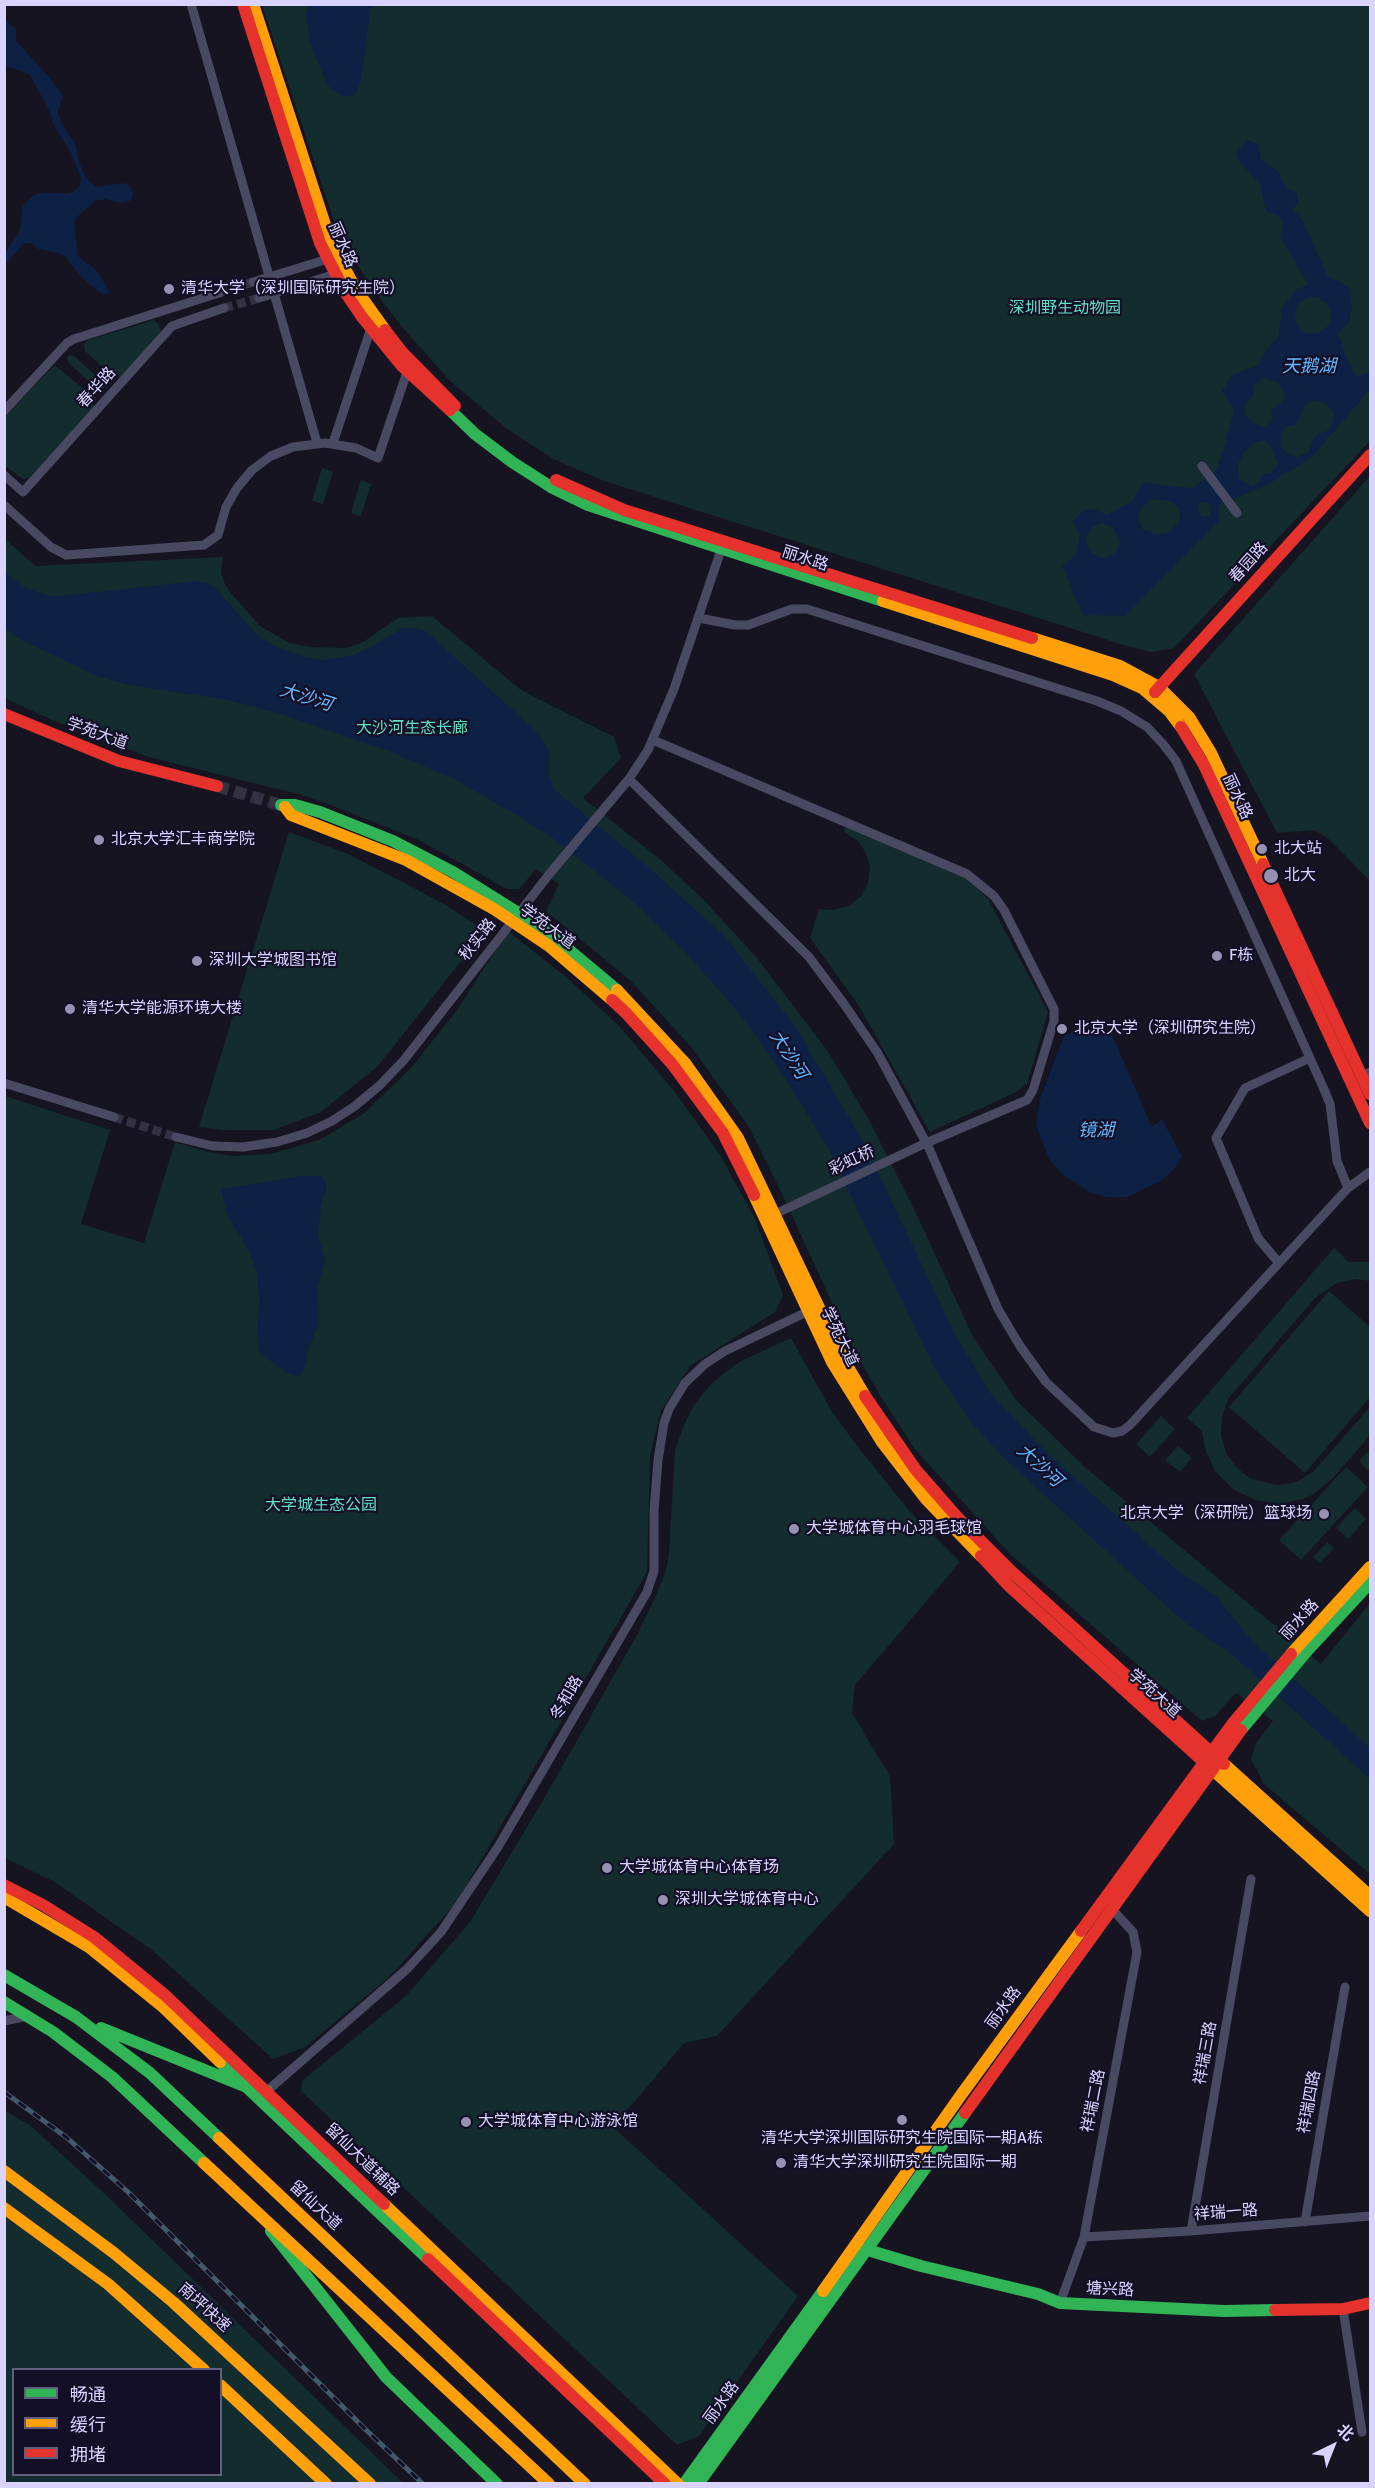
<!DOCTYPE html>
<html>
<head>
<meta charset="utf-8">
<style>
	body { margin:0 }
	#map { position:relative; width:1375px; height:2488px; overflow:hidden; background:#161421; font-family:Signika,"Noto Sans SC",sans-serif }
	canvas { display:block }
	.frame { position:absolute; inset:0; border:6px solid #d9d4ff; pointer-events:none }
	.legend { position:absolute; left:12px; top:2368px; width:210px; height:108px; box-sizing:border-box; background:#130f26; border:2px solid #625e7d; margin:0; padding:8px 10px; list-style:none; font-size:18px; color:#d9d4ff }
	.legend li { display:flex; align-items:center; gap:12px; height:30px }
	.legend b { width:30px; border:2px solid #625e7d }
	.north { position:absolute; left:1303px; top:2416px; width:60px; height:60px; -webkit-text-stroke:4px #130f26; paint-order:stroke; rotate:43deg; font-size:16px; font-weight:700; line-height:24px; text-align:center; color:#d9d4ff }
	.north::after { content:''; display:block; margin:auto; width:21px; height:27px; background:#d9d4ff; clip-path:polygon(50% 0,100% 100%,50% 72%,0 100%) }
</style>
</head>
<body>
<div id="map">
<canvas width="1375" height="2488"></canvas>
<div class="frame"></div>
<ul class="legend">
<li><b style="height:8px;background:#30b455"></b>畅通</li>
<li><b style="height:8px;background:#ff9f0a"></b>缓行</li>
<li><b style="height:8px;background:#e5322d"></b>拥堵</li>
</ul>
<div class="north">北</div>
</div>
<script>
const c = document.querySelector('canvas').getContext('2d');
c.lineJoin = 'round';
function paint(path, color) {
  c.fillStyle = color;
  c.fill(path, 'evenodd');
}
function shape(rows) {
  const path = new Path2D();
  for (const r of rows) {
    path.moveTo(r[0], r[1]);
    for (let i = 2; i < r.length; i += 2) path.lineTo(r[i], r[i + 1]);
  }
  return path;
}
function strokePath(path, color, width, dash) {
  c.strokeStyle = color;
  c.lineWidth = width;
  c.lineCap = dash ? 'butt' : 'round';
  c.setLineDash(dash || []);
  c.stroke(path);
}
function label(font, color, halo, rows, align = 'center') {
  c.font = font + ' Signika,"Noto Sans SC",sans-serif';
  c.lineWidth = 4.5;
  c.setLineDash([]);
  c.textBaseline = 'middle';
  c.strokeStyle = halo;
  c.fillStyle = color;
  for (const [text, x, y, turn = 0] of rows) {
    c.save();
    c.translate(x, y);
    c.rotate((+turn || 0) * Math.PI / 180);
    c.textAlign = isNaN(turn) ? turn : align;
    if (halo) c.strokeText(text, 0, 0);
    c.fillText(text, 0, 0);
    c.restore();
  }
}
const green = shape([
	[262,5,1370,5,1370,441,1174,648,1152,652,1127,646,604,481,555,460,506,428,451,382,402,327,367,281,335,224],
	[154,320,159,324,161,333,121,377,111,375,85,351,84,345,88,340],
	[70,355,74,356,103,382,105,387,102,390,97,389,69,363,67,358],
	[56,366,92,396,94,408,29,478,23,479,5,466,4,418,51,368],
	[322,468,333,472,323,504,312,501],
	[1370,476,1370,881,1330,840,1314,830,1277,833,1194,674],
	[361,480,371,484,361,516,351,513],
	[4,538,35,566,223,557,221,572,224,582,230,592,260,626,289,643,310,647,346,648,363,642,398,618,432,616,521,690,614,737,621,758,583,798,662,861,704,900,756,957,827,1050,868,1118,914,1209,973,1337,1016,1400,1086,1468,1321,1664,1370,1603,1370,1874,1264,1784,1251,1759,1256,1743,1273,1721,1236,1693,1215,1716,1202,1721,1010,1554,914,1448,878,1392,849,1340,783,1196,749,1127,692,1048,631,981,546,911,559,884,536,869,519,889,507,889,419,840,310,797,149,757,54,721,5,698],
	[846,827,961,876,977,888,988,899,1048,1012,1027,1084,1016,1092,930,1132,857,1003,810,938,819,909,834,910,849,906,861,896,868,883,870,868,866,853,857,840,844,832],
	[289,832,348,854,391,876,446,905,485,931,378,1066,321,1112,274,1130,225,1130,199,1127],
	[508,931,566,977,619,1026,675,1092,720,1155,755,1219,783,1295,775,1312,690,1366,661,1411,650,1455,647,1572,457,1902,389,1977,304,2048,273,2059,152,1950,53,1881,5,1858,5,1096,110,1130,81,1224,144,1243,175,1142,208,1152,233,1156,270,1154,319,1140,363,1114,412,1067,457,1010],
	[1334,1248,1349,1262,1370,1262,1370,1281,1356,1279,1337,1283,1315,1298,1228,1399,1222,1416,1221,1435,1226,1453,1237,1468,1251,1479,1278,1485,1297,1482,1313,1472,1370,1407,1370,1435,1333,1478,1314,1494,1303,1499,1279,1504,1255,1500,1233,1489,1215,1471,1205,1449,1202,1431,1187,1418],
	[1329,1291,1370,1327,1370,1397,1305,1473,1229,1407],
	[791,1338,831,1410,854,1442,911,1513,960,1562,855,1685,852,1713,890,1776,894,1844,717,2036,684,2043,613,2127,798,2296,699,2436,677,2445,301,2091,303,2080,406,1996,470,1922,539,1807,637,1635,655,1598,666,1570,669,1554,675,1450,684,1425,694,1405,713,1382,739,1362],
	[1161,1416,1175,1429,1150,1457,1136,1444],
	[1178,1446,1192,1458,1180,1472,1165,1460],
	[1370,1449,1370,1472,1359,1461],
	[1346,1467,1368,1487,1301,1560,1279,1540],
	[1355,1508,1366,1519,1348,1539,1336,1528],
	[1327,1542,1334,1548,1320,1563,1313,1557],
	[4,2110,31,2126,108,2197,403,2483,5,2483],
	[14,2370,220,2370,220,2474,14,2474]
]);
const water = shape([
	[308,5,371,5,361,81,355,95,343,97,327,85,310,42,306,15],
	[5,20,16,29,16,41,50,78,63,96,58,112,61,122,76,146,79,162,86,178,96,187,125,183,131,187,133,195,130,201,121,203,105,199,95,201,79,215,74,222,78,256,97,271,110,292,103,295,81,277,65,256,58,253,38,249,31,243,23,244,5,265,5,253,20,230,23,205,34,195,41,193,69,193,75,190,80,185,81,178,71,153,53,124,50,112,30,75,5,65],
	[1248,140,1258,144,1261,160,1278,171,1286,188,1296,192,1298,201,1293,210,1303,221,1327,275,1349,288,1352,306,1349,323,1338,333,1349,364,1357,377,1370,371,1370,389,1313,456,1267,485,1219,505,1219,521,1125,616,1083,615,1062,566,1076,555,1080,535,1073,522,1079,514,1091,508,1107,515,1133,500,1143,483,1192,488,1215,472,1226,442,1234,410,1222,391,1232,375,1259,365,1267,348,1278,338,1282,308,1297,289,1309,285,1280,237,1284,229,1279,216,1266,211,1260,184,1239,161,1236,152],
	[1311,297,1317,297,1327,303,1332,315,1328,326,1318,333,1306,333,1301,330,1295,319,1296,307,1299,302],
	[1263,378,1278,382,1285,397,1277,407,1271,409,1273,421,1264,427,1252,422,1244,413,1245,402,1253,397,1253,386],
	[1314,400,1325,403,1333,411,1334,421,1327,431,1317,435,1313,439,1309,452,1297,457,1287,454,1280,445,1284,427,1295,425,1299,420,1304,406],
	[1266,440,1274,451,1278,465,1271,473,1262,474,1259,483,1251,486,1239,478,1238,464,1245,451,1254,443],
	[1152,499,1170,501,1179,507,1180,520,1170,532,1157,535,1142,529,1138,517,1141,507],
	[1201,503,1206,502,1211,506,1210,515,1205,517,1199,514,1198,507],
	[1102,523,1113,527,1120,541,1116,552,1107,557,1102,558,1091,553,1088,549,1086,537,1092,527],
	[4,572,26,588,48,596,60,596,197,581,207,583,215,588,258,636,275,647,307,658,322,660,350,656,368,649,403,628,419,628,428,633,541,736,549,752,548,772,555,790,655,873,724,936,795,1026,862,1140,957,1338,991,1394,1050,1456,1177,1570,1215,1595,1251,1640,1370,1748,1370,1779,1229,1652,1183,1621,1006,1460,973,1425,934,1367,827,1146,778,1067,739,1013,687,954,636,904,550,836,515,814,456,780,394,753,278,713,227,700,125,684,95,675,21,640,5,629],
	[1101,1019,1108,1036,1112,1035,1152,1127,1162,1119,1182,1157,1174,1169,1161,1181,1127,1197,1108,1197,1091,1193,1063,1175,1049,1159,1036,1125,1040,1099,1064,1036],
	[303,1176,322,1176,327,1188,321,1205,318,1235,325,1261,317,1287,318,1325,308,1350,306,1365,299,1377,285,1372,260,1353,257,1329,260,1304,257,1274,250,1253,227,1214,221,1189]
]);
const streetTunnel = shape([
	[219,293,253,282],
	[224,308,259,298],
	[114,1117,176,1137]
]);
const secondaryTunnel = shape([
	[217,786,280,805]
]);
const street = shape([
	[191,4,317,443],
	[253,282,328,259,334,260],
	[259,298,326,277,335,273,338,268],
	[4,411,67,343,74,339,219,293],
	[333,443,371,328],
	[1202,466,1237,513],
	[4,475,23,492,172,326,224,308],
	[4,505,51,547,66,555,204,545,218,535,226,507,237,488,252,470,271,456,293,447,325,443,356,448,378,458,407,372],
	[699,618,735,625,748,625,792,609,807,609,1097,701,1121,711,1147,727,1163,744,1176,761,1323,1087,1330,1104,1337,1161,1348,1188],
	[653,740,967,874,994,896,1004,910,1054,1009,1054,1021,1033,1090,1027,1100,926,1143,775,1214],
	[629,779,809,957,844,1004,877,1052,929,1148,998,1309,1020,1346,1046,1382,1094,1427,1113,1433,1122,1431,1130,1425,1348,1188,1370,1172],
	[1362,1076,1370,1072],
	[4,1083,114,1117],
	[176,1137,213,1146,243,1147,277,1142,307,1133,332,1121,355,1106,380,1085,404,1060,551,872,629,779,648,750,674,689,721,550],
	[1279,1263,1258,1238,1216,1138,1245,1088,1310,1058],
	[4,2021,28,2016],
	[267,2091,407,1969,441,1932,498,1847,647,1592,654,1571,654,1511,658,1460,664,1423,669,1409,685,1383,705,1364,725,1351,813,1309],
	[1305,2222,1345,1987],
	[1191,2231,1251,1879],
	[1084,2237,1191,2231,1370,2216],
	[1060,2303,1084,2237,1137,1952,1133,1932,1112,1909],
	[1343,2309,1362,2432]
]);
const fast = shape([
	[450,410,475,434,512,462,551,487,588,505,883,601],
	[281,805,295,805,320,812,393,841,453,872,544,929,617,990],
	[1241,1730,1307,1651,1370,1583],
	[4,1975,76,2017,150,2073,219,2138],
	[4,2002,53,2032,112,2077,204,2163],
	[101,2028,249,2088,267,2091],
	[220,2062,428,2259],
	[271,2231,386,2377,497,2484],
	[861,2248,921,2266,1038,2294,1060,2303,1224,2311,1275,2310],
	[684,2484,823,2291],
	[698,2484,965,2113]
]);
const slow = shape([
	[253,4,330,240,355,288,385,330],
	[883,601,1113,675,1142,688,1169,711,1181,727],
	[1032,638,1120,666,1159,687,1189,717,1211,753,1263,864],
	[285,807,291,815,406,860,494,909,549,946,612,1000],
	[617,990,685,1063,738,1138,845,1362,865,1396],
	[754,1195,832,1362,882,1442,926,1499,981,1556],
	[1291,1654,1370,1567],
	[1204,1762,1370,1911],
	[1224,1764,1370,1896],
	[4,1897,89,1947,162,2006,220,2062],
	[219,2138,585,2484],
	[204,2163,549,2484],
	[4,2171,114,2253,173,2302,370,2484],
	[384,2204,678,2484],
	[4,2208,108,2284,204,2370],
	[823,2291,961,2095,1081,1931],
	[220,2385,326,2484]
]);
const jam = shape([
	[243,4,320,243,345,292,362,317,401,365,450,410],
	[385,330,402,352,455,406],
	[556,480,624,510,1032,638],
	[1155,692,1370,455],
	[4,714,119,761,217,786],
	[1181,727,1204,765,1370,1123],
	[1263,864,1370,1094],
	[612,1000,626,1013,672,1064,723,1133,754,1195],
	[865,1396,916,1470,958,1518,1012,1572,1224,1764],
	[981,1556,1009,1586,1204,1762],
	[4,1885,43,1905,94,1937,166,1996,384,2204],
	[1081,1931,1233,1723,1291,1654],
	[965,2113,1241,1730],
	[428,2259,665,2484],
	[1275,2310,1343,2309,1370,2303]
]);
const rail = shape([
	[4,2092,66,2137,128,2192,365,2429,423,2484]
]);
const markers = [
	[169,289,6,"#9591b1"],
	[99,840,6,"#9591b1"],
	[1262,849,6,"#9591b1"],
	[1271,876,8,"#9591b1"],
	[1217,956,6,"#9591b1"],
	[197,961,6,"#9591b1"],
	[70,1009,6,"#9591b1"],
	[1062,1029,6,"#9591b1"],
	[1324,1514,6,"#9591b1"],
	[794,1529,6,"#9591b1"],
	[607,1868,6,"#9591b1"],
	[663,1900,6,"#9591b1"],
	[902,2120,6,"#9591b1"],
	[466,2122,6,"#9591b1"],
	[781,2163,6,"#9591b1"]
];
const streetNames = [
	["丽水路",342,245,66],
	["春华路",97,388,-48],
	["丽水路",805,559,18],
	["春园路",1249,563,-48],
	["学苑大道",97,734,20],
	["丽水路",1237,797,65],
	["学苑大道",547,927,36],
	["秋实路",478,940,-52],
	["彩虹桥",852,1161,-25],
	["学苑大道",839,1337,64],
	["丽水路",1300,1620,-48],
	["学苑大道",1154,1694,42],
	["冬和路",567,1698,-60],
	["丽水路",1004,2008,-54],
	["祥瑞三路",1206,2053,-80],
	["祥瑞二路",1094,2101,-79],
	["祥瑞四路",1310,2102,-80],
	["留仙大道辅路",362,2160,44],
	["留仙大道",315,2206,43],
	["祥瑞一路",1226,2213,-4],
	["塘兴路",1110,2290,3],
	["南坪快速",204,2308,42],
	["丽水路",722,2403,-54]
];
const poiNames = [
	["清华大学（深圳国际研究生院）",181,289],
	["北京大学汇丰商学院",111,840],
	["北大站",1274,849],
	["北大",1284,876],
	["F栋",1229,956],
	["深圳大学城图书馆",209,961],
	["清华大学能源环境大楼",82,1009],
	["北京大学（深圳研究生院）",1074,1029],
	["北京大学（深研院）篮球场",1312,1514,"right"],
	["大学城体育中心羽毛球馆",806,1529],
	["大学城体育中心体育场",619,1868],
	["深圳大学城体育中心",675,1900],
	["大学城体育中心游泳馆",478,2122],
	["清华大学深圳国际研究生院国际一期A栋",902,2139,"center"],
	["清华大学深圳研究生院国际一期",793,2163]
];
const parkNames = [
	["深圳野生动物园",1065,309],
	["大沙河生态长廊",412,729],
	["大学城生态公园",321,1506]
];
const waterNames = [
	["天鹅湖",1309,367],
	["大沙河",306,698,17],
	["大沙河",788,1055,57],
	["镜湖",1096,1131],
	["大沙河",1039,1466,42]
];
paint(green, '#132c2d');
paint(water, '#0d2144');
strokePath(streetTunnel, '#333142', 9, [9, 4.5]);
strokePath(secondaryTunnel, '#333142', 12, [12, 6]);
strokePath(street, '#4a4962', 9);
strokePath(fast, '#30b455', 12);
strokePath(slow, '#ff9f0a', 12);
strokePath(jam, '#e5322d', 12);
strokePath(rail, '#43596b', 5);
strokePath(rail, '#130f26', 3, [9]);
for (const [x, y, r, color] of markers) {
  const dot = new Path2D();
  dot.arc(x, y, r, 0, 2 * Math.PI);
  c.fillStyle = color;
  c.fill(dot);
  strokePath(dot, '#130f26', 2);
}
label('16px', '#d9d4ff', '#130f26', streetNames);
label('16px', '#d9d4ff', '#130f26', poiNames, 'left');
label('16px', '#5fe0c0', '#130f26', parkNames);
label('italic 18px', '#62b6ff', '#130f26', waterNames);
</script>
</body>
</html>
